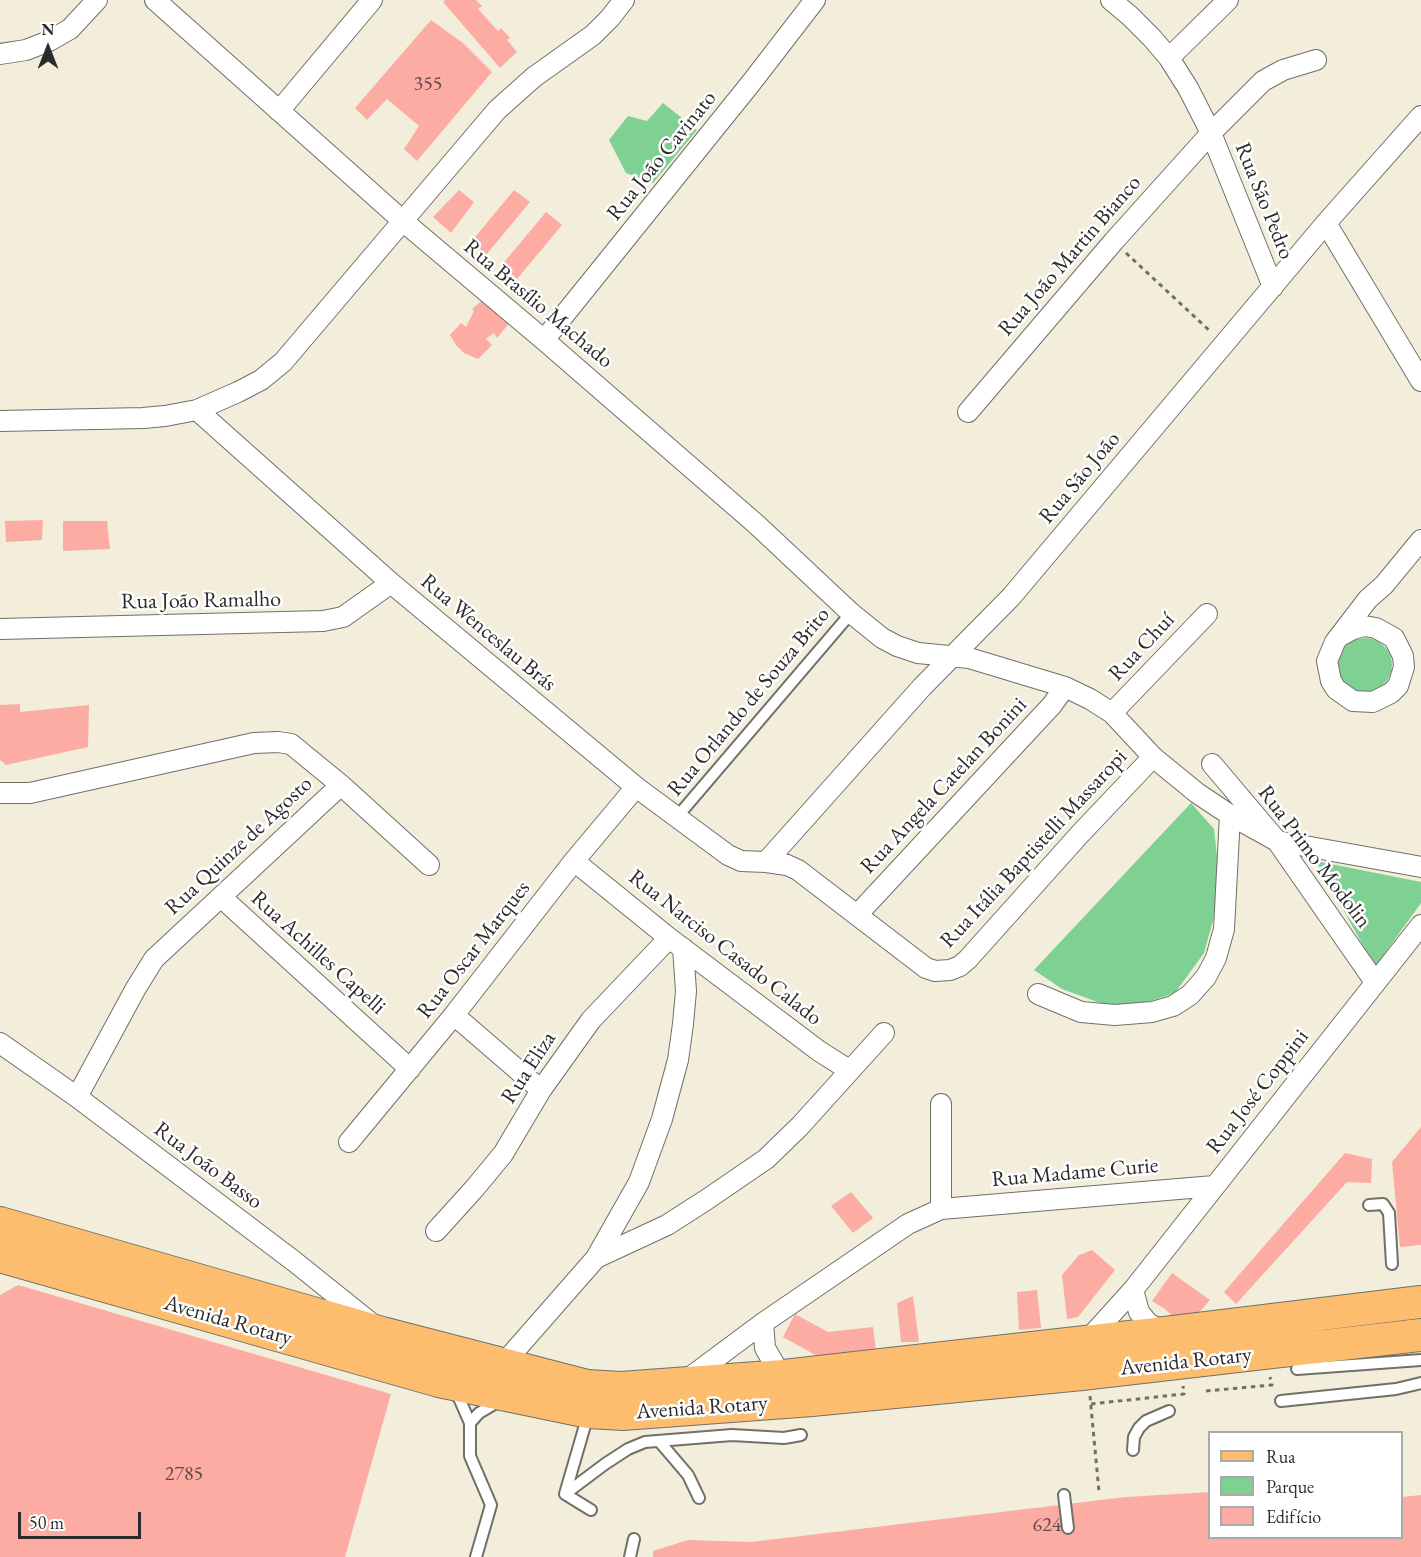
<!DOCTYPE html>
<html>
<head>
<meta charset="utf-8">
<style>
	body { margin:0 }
	#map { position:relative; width:1421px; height:1557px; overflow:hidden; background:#f2eedb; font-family:"EB Garamond",serif }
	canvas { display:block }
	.legend { position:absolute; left:1208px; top:1431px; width:195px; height:108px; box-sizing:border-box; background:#fff; border:2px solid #aaa; margin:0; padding:8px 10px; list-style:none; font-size:18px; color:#2b2b2b }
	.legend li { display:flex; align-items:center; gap:12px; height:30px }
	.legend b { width:30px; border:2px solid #aaa }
	.north { position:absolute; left:18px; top:18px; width:60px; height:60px; -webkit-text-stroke:4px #fff; paint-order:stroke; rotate:0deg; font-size:16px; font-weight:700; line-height:24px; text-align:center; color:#2b2b2b }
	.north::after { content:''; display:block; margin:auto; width:21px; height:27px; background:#2b2b2b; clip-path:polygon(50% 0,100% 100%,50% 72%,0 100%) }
	.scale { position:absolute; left:18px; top:1512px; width:123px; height:27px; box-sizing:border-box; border:3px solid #2b2b2b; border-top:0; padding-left:8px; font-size:18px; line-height:21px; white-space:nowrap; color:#2b2b2b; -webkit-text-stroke:4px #fff; paint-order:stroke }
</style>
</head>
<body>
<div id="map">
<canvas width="1421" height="1557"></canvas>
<ul class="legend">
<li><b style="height:8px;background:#fcbd6f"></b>Rua</li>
<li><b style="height:16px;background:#7fd193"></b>Parque</li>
<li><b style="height:16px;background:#fcaca3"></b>Edifício</li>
</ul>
<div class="north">N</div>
<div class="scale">50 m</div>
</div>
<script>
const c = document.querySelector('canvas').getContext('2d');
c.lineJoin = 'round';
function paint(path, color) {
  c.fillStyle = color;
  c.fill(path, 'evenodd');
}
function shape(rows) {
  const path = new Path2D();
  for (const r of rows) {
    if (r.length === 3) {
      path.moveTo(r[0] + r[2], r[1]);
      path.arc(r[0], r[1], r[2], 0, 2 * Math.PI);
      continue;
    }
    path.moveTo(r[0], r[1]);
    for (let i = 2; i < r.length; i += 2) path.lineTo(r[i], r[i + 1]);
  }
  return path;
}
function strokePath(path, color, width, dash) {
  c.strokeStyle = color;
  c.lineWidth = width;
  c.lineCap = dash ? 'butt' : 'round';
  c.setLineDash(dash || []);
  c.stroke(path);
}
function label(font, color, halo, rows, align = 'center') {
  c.font = font + ' "EB Garamond",serif';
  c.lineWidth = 5;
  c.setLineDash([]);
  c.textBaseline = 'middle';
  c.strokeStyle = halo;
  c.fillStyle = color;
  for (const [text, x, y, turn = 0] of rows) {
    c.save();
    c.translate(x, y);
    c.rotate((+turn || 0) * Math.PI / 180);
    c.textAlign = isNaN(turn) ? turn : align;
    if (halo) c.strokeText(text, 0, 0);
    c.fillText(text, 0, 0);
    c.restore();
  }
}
const green = shape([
	[663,103,697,130,653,183,626,173,609,140,628,116,647,121],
	[1365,665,27],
	[1191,803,1214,829,1218,866,1218,903,1204,953,1175,993,1135,1006,1100,1003,1062,989,1034,970],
	[1316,861,1421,882,1421,903,1375,967]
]);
const building = shape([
	[445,0,476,0,482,6,478,9,498,31,501,28,510,38,507,40,517,52,500,68,443,2],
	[431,20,463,43,492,72,417,161,404,149,419,126,387,99,367,120,355,108],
	[459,190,474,202,451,233,433,217],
	[514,190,530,202,486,255,471,242],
	[546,212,562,225,517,279,501,266],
	[486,297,512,320,497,338,494,333,486,339,492,345,478,359,464,353,456,345,450,335,461,323,466,327,474,311,472,309],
	[43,520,42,540,6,542,5,521],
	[63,521,107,521,110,549,63,551],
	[20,704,20,712,89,705,88,747,6,765,0,760,0,705],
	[1421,1127,1421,1245,1400,1247,1392,1162],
	[1345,1153,1372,1159,1371,1183,1347,1182,1236,1304,1224,1292],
	[851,1192,873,1218,853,1233,831,1206],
	[1092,1250,1115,1270,1078,1317,1067,1319,1062,1275,1079,1255],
	[1172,1273,1210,1300,1189,1324,1180,1323,1165,1309,1152,1301],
	[18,1285,391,1394,345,1557,0,1557,0,1295],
	[1037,1290,1041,1328,1019,1330,1017,1292],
	[913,1296,919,1342,901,1342,897,1303],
	[795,1314,828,1332,873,1327,876,1351,819,1357,783,1337],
	[1210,1492,1210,1538,1402,1538,1402,1497,1421,1495,1421,1557,653,1557,653,1551,688,1540,751,1542,1126,1497]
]);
const path = shape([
	[1126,253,1211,332],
	[1206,1391,1272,1385,1270,1377],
	[1090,1396,1099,1492],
	[1091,1404,1184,1394,1183,1386]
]);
const service = shape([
	[677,817,851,613],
	[1369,1205,1383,1204,1389,1213,1392,1264],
	[1297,1369,1421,1360],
	[454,1392,459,1398,470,1423,470,1456,491,1505,476,1557],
	[1281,1401,1396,1389,1421,1383],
	[470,1423,479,1413,501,1400],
	[659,1441,688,1475,699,1498],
	[1133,1450,1134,1437,1139,1428,1146,1421,1169,1411],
	[565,1494,605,1464,628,1449,645,1442,732,1435,784,1438,801,1435],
	[565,1494,588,1415],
	[565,1494,591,1510],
	[1064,1495,1068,1528],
	[630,1557,634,1539]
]);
const minor = shape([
	[155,0,404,222,544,340,756,524,851,613,882,638,897,646,918,653,969,658,1065,687,1090,699,1112,713,1153,757,1197,793,1230,815,1277,841,1421,867],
	[1111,0,1130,16,1152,38,1169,58,1188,88,1211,133,1273,287],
	[0,54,26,50,49,41,70,29,97,0],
	[1169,58,1228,0],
	[279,111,372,0],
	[1326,223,1421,381],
	[544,340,751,83,815,0],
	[197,410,391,583,636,787,728,855,741,861,766,862,787,865,798,870,926,968,935,971,950,970,960,966,968,959,1080,834,1153,757],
	[968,412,1114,241,1211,133,1263,81,1283,70,1316,60],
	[0,421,143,418,165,416,197,410,238,392,261,380,283,362,497,110,534,77,593,35,610,18,624,0],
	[0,629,323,621,343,617,391,583],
	[1342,635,1353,629,1364,626,1376,628,1394,638,1403,656,1404,667,1398,686,1391,693,1373,702,1353,701,1336,689,1331,681,1327,661,1335,642,1368,599,1384,585,1421,540],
	[1112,713,1207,614],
	[1212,764,1277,841,1375,982],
	[0,793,30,793,254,743,278,742,291,744,341,785,429,865],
	[574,861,669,938,819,1051,849,1070],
	[766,862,922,687,1011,597,1326,223,1421,116],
	[221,897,410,1069],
	[857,915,1052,705,1065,687],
	[1038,994,1081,1012,1115,1015,1152,1012,1173,1006,1190,995,1206,977,1216,958,1224,929,1230,815],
	[454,1015,541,1090],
	[0,1043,77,1097,295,1262,371,1323],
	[77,1097,136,988,154,959,341,785],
	[941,1104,941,1209],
	[349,1142,454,1015,574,861,636,787],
	[436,1231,474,1189,503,1154,541,1090,591,1020,669,938],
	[596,1258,667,1225,706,1200,766,1159,800,1126,884,1033],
	[1133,1290,1139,1312,1148,1323,1165,1333],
	[763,1323,765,1348,776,1367,790,1381],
	[1086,1342,1133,1290,1421,925],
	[504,1363,596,1258,639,1182,662,1119,678,1060,683,1024,686,991,683,948],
	[685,1381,763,1323,908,1224,941,1209,1214,1186]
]);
const primary = shape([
	[0,1223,382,1333,587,1386,621,1388,784,1376,1165,1333,1421,1302],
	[0,1256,439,1381,589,1412,623,1414,812,1400,1082,1374,1421,1335]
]);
const numberNames = [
	["355",428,85],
	["2785",184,1475],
	["624",1047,1526]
];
const streetNames = [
	["Rua João Cavinato",662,156,-51],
	["Rua São Pedro",1264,201,68],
	["Rua João Martin Bianco",1070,256,-49],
	["Rua Brasílio Machado",538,304,40],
	["Rua São João",1080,478,-50],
	["Rua João Ramalho",201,601,-1],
	["Rua Wenceslau Brás",488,633,40],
	["Rua Chuí",1142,647,-47],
	["Rua Orlando de Souza Brito",749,702,-50],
	["Rua Angela Catelan Bonini",944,786,-47],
	["Rua Quinze de Agosto",239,846,-43],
	["Rua Itália Baptistelli Massaropi",1034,849,-47],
	["Rua Primo Modolin",1314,857,53],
	["Rua Narciso Casado Calado",725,948,38],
	["Rua Oscar Marques",474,950,-52],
	["Rua Achilles Capelli",318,953,42],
	["Rua Eliza",529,1068,-57],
	["Rua José Coppini",1258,1092,-52],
	["Rua João Basso",208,1166,37],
	["Rua Madame Curie",1075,1173,-5],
	["Avenida Rotary",228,1321,16],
	["Avenida Rotary",1186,1362,-6],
	["Avenida Rotary",702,1408,-4]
];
paint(green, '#7fd193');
paint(building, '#fcaca3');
strokePath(service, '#716f69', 14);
strokePath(minor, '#716f69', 22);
strokePath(primary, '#716f69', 34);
strokePath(path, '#716f69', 3, [4.5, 4.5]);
strokePath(service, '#fff', 10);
strokePath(minor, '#fff', 20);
strokePath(primary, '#fcbd6f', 32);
label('20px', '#5f4b49', null, numberNames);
label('22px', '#2b2b2b', '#fff', streetNames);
</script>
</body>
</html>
